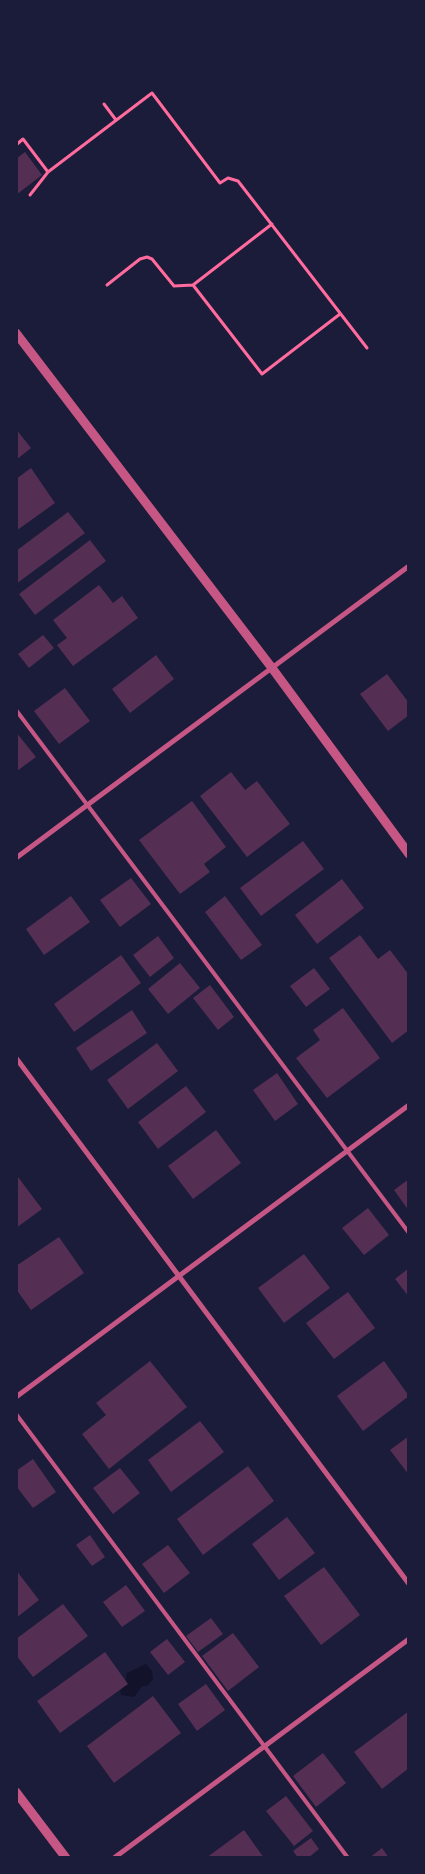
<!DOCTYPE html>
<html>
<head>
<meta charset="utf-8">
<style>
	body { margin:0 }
	#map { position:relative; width:425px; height:1874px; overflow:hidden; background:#1b1b3a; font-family:"Sofia Sans Condensed",sans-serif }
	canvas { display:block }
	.frame { position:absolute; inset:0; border:18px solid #1b1b3a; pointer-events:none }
</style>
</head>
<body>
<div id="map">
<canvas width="425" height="1874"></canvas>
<div class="frame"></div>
</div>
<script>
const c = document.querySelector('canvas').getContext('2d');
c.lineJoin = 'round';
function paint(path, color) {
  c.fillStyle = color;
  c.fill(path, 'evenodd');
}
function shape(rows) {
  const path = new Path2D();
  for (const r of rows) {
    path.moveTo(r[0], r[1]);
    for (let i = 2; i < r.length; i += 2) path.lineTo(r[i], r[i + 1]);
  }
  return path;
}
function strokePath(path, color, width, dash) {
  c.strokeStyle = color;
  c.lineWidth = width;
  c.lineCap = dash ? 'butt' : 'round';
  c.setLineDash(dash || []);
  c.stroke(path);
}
const water = shape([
	[146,1664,152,1671,153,1679,147,1686,142,1686,134,1697,121,1695,120,1687,125,1683,127,1673]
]);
const building = shape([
	[25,152,42,175,16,195,16,159],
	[16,429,31,448,16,460],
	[31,468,55,503,16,531,16,479],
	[68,512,85,533,16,584,16,551],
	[90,540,106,561,35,615,19,594],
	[99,585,113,603,122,596,138,618,73,666,57,645,67,638,53,620],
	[43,635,54,648,29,668,18,654],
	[156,655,174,679,130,713,112,689],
	[387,674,409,703,409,715,388,731,360,694],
	[65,688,90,721,59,744,34,711],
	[16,732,36,757,17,771,16,770],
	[231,772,245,790,257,781,290,824,247,857,200,796],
	[192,801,226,847,204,864,210,872,180,894,139,840],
	[303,841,324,869,261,916,240,888],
	[131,878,151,904,120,927,100,900],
	[342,879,364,908,317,944,295,915],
	[71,896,90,922,44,955,26,929],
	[225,896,262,945,241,960,205,912],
	[360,935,378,959,390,950,409,975,409,1030,392,1043,329,958],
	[158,936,174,958,150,977,133,955],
	[121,955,141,983,74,1032,54,1004],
	[180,963,200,988,168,1014,148,989],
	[314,968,330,989,306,1007,290,986],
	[210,985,234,1017,218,1030,193,998],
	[343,1008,380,1058,327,1098,296,1058,320,1040,313,1030],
	[132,1010,147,1033,91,1071,76,1048],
	[157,1043,178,1071,128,1109,107,1080],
	[277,1073,298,1104,275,1121,253,1090],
	[186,1086,206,1112,158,1149,138,1122],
	[216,1130,241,1163,193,1199,168,1166],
	[18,1177,42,1209,16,1228,16,1178],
	[409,1179,409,1211,394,1190],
	[368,1208,389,1235,364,1255,342,1228],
	[59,1237,84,1273,31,1310,16,1289,16,1266],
	[304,1254,330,1288,284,1323,258,1288],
	[409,1268,409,1297,395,1279],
	[348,1292,375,1328,334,1359,306,1323],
	[150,1361,187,1407,109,1469,82,1434,106,1415,96,1403],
	[384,1361,409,1396,363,1431,337,1396],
	[200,1421,224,1452,171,1492,148,1460],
	[409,1436,409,1475,390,1450],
	[33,1459,56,1492,33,1508,16,1486,16,1471],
	[248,1466,274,1501,203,1555,177,1519],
	[120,1468,140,1493,113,1514,93,1488],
	[287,1517,315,1553,279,1580,252,1544],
	[90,1535,105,1557,92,1566,76,1545],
	[168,1545,190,1573,164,1593,142,1564],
	[324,1567,360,1615,321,1645,284,1596],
	[16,1570,39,1600,16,1618],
	[126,1585,145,1611,122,1627,103,1602],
	[63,1604,88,1636,33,1677,16,1655,16,1639],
	[211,1618,223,1634,198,1652,186,1636],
	[233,1633,259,1667,228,1691,202,1656],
	[167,1639,185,1662,168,1675,150,1652],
	[105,1652,128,1684,60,1733,37,1701],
	[206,1684,225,1710,197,1731,178,1704],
	[153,1696,181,1733,114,1783,87,1746],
	[409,1711,409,1768,382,1789,354,1752],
	[323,1753,346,1783,316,1807,293,1776],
	[286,1796,313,1831,294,1846,266,1811],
	[244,1830,264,1858,206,1858],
	[311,1838,319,1849,308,1858,298,1858,293,1851],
	[382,1848,389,1858,369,1858]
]);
const path = shape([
	[104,104,116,120],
	[16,145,23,139,48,172],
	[30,195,48,172,152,93,220,183,228,178,238,181,367,348],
	[107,285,140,259,147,257,152,259,174,286,193,285,272,224],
	[193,285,262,374,340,314]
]);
const service = shape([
	[16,710,409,1233],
	[16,1414,348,1858]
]);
const minor = shape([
	[16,858,409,566],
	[16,1058,409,1584],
	[16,1397,409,1105],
	[114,1858,409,1639]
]);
const tertiary = shape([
	[16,333,272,668,409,854],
	[16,1792,66,1858]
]);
paint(water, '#12122b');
paint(building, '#542f53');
strokePath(path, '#ff6b9d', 3);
strokePath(service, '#c65784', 4);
strokePath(minor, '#c65784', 5);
strokePath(tertiary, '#c65784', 9);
</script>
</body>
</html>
